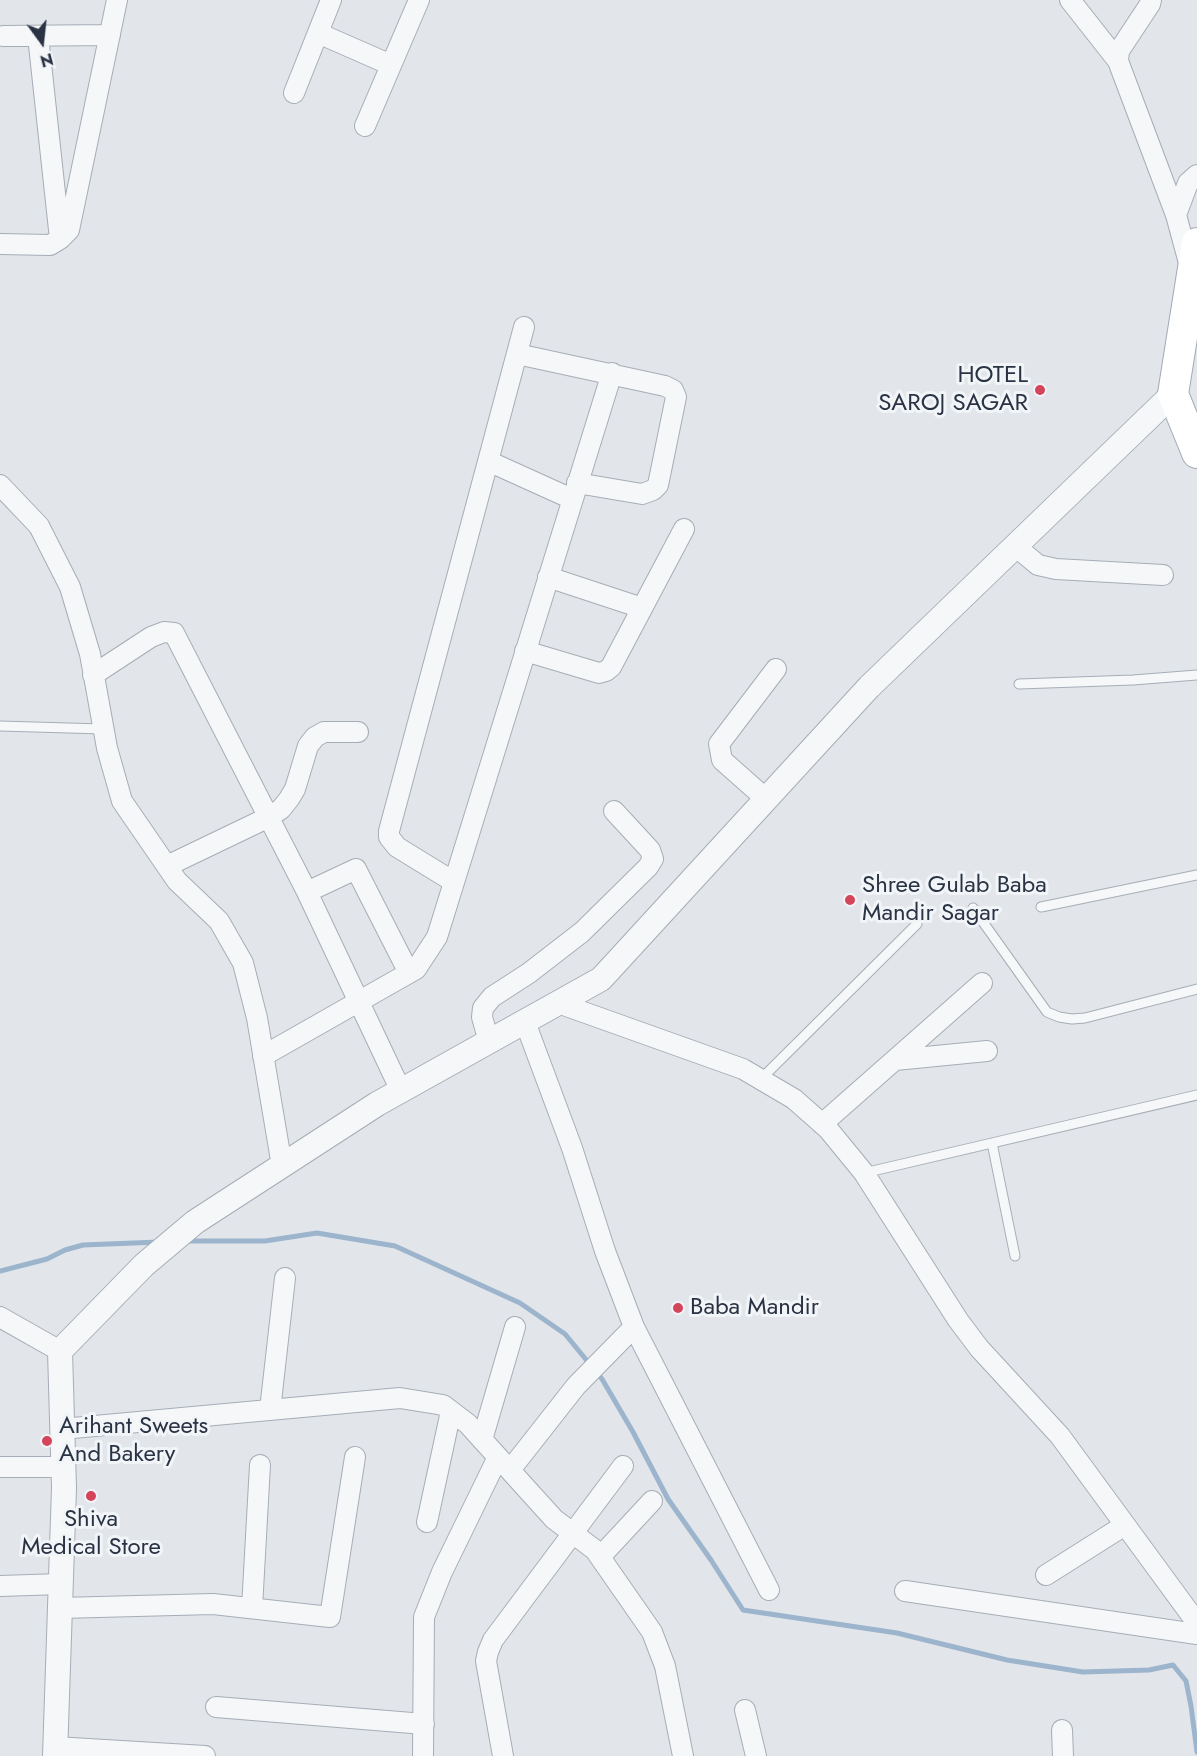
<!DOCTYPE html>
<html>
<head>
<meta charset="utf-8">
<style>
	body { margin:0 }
	#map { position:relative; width:1197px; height:1756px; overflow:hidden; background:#e2e6eb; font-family:Jost,sans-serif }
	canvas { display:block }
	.north { position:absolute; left:12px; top:12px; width:60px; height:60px; -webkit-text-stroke:4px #f2f5f8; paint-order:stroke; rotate:165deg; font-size:16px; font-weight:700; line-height:24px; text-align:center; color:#293344 }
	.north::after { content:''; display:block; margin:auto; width:21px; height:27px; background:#293344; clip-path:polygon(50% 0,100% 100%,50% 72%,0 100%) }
</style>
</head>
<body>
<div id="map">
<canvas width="1197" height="1756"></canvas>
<div class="north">N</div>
</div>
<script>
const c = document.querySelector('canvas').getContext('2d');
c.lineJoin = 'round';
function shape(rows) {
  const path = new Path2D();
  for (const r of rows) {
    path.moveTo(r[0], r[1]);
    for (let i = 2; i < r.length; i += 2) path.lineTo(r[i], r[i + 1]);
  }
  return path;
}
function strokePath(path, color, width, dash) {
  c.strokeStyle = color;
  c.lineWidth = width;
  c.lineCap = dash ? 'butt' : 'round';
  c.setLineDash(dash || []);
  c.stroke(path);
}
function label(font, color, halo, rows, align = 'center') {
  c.font = font + ' Jost,sans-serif';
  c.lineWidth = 6;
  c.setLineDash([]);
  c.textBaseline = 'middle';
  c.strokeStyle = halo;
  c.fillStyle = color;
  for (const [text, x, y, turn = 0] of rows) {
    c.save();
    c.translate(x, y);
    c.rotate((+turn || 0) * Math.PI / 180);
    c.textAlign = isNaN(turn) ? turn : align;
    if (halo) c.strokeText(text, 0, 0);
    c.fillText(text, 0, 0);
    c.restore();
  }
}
const stream = shape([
	[186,1241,265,1241,317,1233,395,1246,520,1303,565,1334,602,1379,633,1432,668,1499,711,1560,743,1610,897,1633,1007,1660,1083,1672,1149,1670,1173,1665,1186,1681,1191,1706,1197,1752],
	[0,1271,47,1259,65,1250,83,1245,159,1242]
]);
const service = shape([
	[1019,684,1133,680,1197,675],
	[0,726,103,729],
	[1041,907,1197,875],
	[973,908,1047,1012,1059,1017,1072,1019,1085,1018,1197,989],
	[761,1079,917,924],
	[992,1143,1015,1256],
	[864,1173,1197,1095]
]);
const minor = shape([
	[1070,0,1118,61],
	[1151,0,1150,4,1119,51,1118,61,1176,215],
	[318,33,391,65],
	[3,36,110,35],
	[38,36,60,239],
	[294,93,331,0],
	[365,126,419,0],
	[0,244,50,245,60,239,69,230,117,0],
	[1189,263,1176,215,1188,183,1197,175],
	[517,354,665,386,673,390,676,397,658,485,653,490,642,494,577,483],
	[488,461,572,499],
	[0,485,39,526,70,587,90,654,107,748,122,801,177,881,219,921,243,963,257,1018,282,1166],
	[1015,546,1038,565,1056,569,1163,575],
	[548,577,642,608],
	[525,651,599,673,606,671,611,667,684,529],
	[93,675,151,637,164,632,174,633,307,892,356,869,409,973],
	[766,799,722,760,719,744,776,669],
	[167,866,269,817,281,809,289,799,295,789,308,746,315,737,324,732,358,732],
	[454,882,397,847,389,837,389,831,524,327],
	[307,892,401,1091],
	[558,1003,743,1069,794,1099,828,1129,864,1173,958,1320,979,1348,1060,1436,1197,1623],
	[525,1022,572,1148,605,1251,634,1327,769,1590],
	[489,1042,482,1017,483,1008,492,997,529,973,582,932,648,867,653,859,650,850,614,811],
	[263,1056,416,969,437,937,612,373],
	[895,1060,987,1051],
	[822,1124,982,983],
	[0,1317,60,1351],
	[270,1410,285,1278],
	[62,1429,400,1398,443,1405,468,1424,554,1519,595,1550,652,1632,665,1666,683,1756],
	[482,1440,515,1327],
	[0,1467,64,1467],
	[510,1470,576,1386,634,1327],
	[427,1522,451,1411],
	[600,1557,652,1501],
	[1046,1575,1125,1525],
	[0,1586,61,1584],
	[905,1591,1197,1634],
	[60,1608,213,1604,330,1617,355,1457],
	[252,1608,260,1465],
	[216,1707,424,1724],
	[745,1710,756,1756],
	[1062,1730,1063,1756],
	[55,1747,205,1756],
	[423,1756,424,1617,442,1572,498,1457],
	[503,1756,486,1661,488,1652,493,1640,623,1466]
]);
const tertiary = shape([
	[55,1756,64,1488,60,1351,144,1265,195,1222,377,1104,601,979,869,687,1173,394]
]);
const primary = shape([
	[1197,243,1173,394,1197,453]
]);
const markers = [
	[1040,390,6,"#d4445a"],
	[850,900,6,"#d4445a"],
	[678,1308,6,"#d4445a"],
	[47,1441,6,"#d4445a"],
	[91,1496,6,"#d4445a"]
];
const poiNames = [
	["HOTEL",1028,376,"right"],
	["SAROJ SAGAR",1028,404,"right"],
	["Shree Gulab Baba",862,886],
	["Mandir Sagar",862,914],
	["Baba Mandir",690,1308],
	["Arihant Sweets",59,1427],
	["And Bakery",59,1455],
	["Shiva",91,1520,"center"],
	["Medical Store",91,1548,"center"]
];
strokePath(stream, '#9cb4cc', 5);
strokePath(service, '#a7adb6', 11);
strokePath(minor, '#a7adb6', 22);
strokePath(tertiary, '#a7adb6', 26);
strokePath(primary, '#a1aab7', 32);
strokePath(service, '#f5f7f9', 9);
strokePath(minor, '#f5f7f9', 20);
strokePath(tertiary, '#f5f7f9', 24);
strokePath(primary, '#fff', 30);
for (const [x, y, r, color] of markers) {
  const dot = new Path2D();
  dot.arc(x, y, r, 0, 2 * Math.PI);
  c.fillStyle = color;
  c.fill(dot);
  strokePath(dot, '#f2f5f8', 2);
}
label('24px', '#293344', '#f2f5f8', poiNames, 'left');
</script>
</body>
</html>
